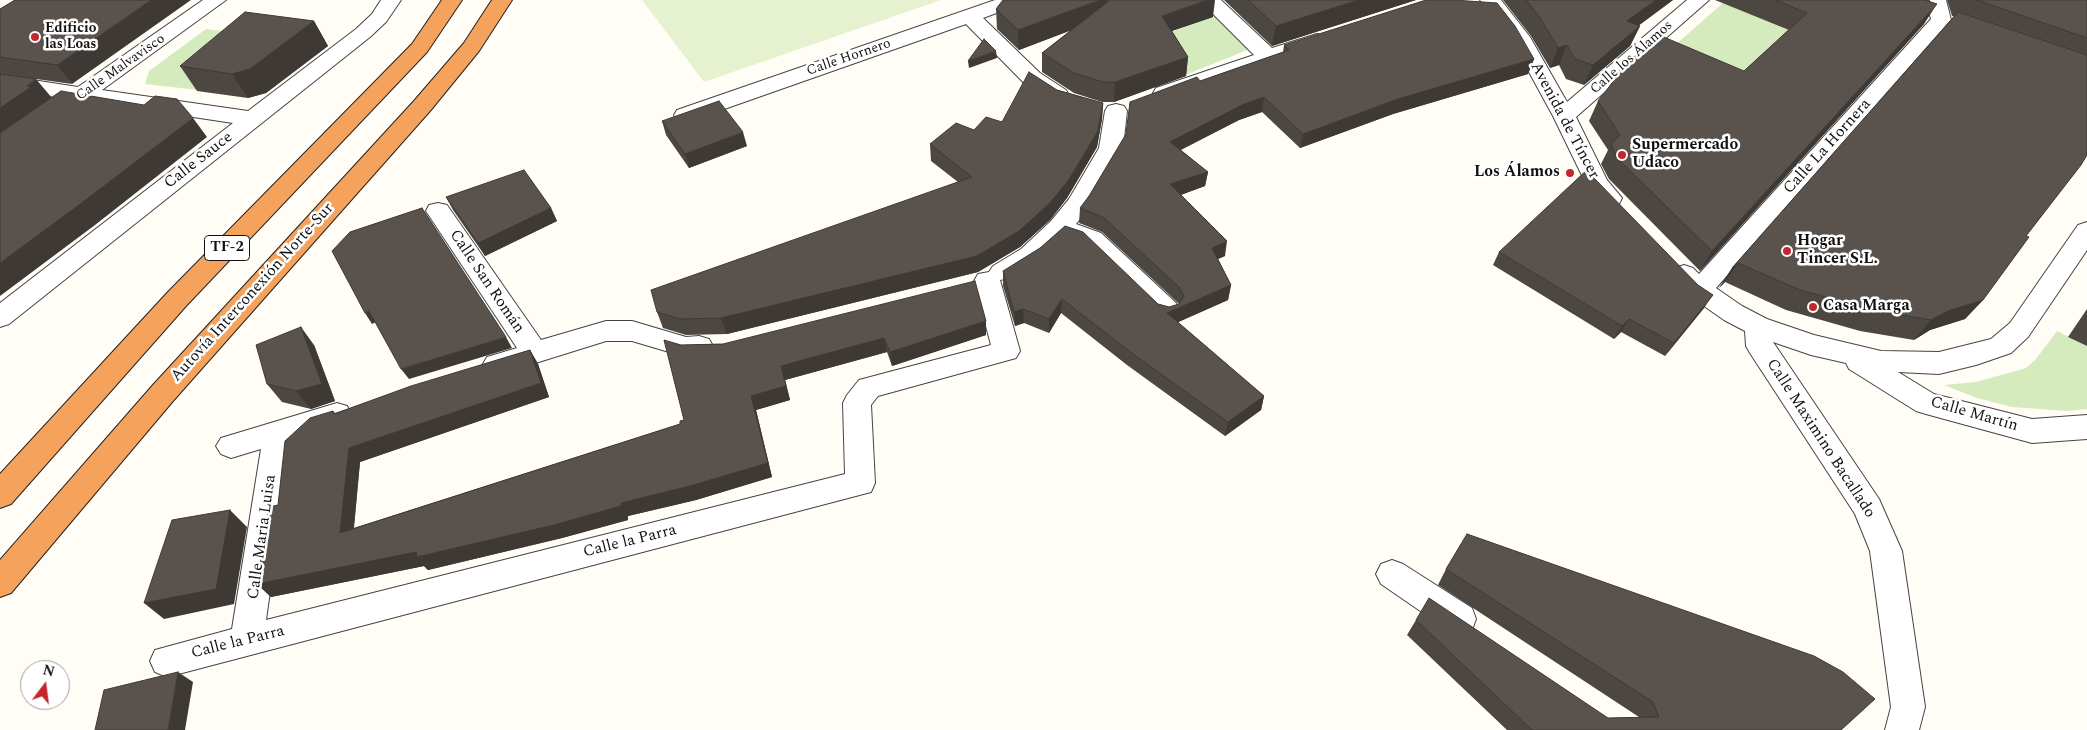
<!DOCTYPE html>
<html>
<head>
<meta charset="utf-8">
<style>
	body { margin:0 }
	#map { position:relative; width:2087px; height:730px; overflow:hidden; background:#fffdf5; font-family:Spectral,serif }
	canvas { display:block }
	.north { position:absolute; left:20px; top:660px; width:50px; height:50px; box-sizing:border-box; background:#fff; border:1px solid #a0a0a0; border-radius:50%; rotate:15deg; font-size:14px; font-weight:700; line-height:20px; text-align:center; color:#111 }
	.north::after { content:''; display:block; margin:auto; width:18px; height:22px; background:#c4262e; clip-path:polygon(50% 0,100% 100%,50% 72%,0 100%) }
</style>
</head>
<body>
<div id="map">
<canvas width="2087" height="730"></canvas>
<div class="north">N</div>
</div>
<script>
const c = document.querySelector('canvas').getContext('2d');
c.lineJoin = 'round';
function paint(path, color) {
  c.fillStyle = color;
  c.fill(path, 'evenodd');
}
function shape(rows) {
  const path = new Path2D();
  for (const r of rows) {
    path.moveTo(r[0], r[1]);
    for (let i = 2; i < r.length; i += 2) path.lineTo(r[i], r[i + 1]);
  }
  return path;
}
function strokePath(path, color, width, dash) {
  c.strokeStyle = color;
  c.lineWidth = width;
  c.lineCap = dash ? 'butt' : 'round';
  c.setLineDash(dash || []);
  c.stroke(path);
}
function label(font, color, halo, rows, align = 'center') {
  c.font = font + ' Spectral,serif';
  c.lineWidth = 5;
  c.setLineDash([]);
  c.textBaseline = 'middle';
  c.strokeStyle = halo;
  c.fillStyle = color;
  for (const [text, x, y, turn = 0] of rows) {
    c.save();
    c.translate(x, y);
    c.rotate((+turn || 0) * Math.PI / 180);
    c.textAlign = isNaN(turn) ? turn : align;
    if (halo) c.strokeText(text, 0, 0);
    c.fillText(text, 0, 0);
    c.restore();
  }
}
const green = shape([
	[1723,3,1796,32,1733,92,1659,59],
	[1216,16,1250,49,1185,75,1160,36],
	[206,29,260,36,198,90,145,84,149,71],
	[2057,331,2087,346,2087,409,2067,411,2012,407,1977,398,1944,385,1976,382,2026,368,2036,359]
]);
const pitch = shape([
	[642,0,941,0,704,82]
]);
const minor = shape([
	[203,0,226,0,102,90,248,111,356,29,372,14,381,0,401,0,386,22,370,37,9,324,0,327,0,303,233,123,87,101,8,157,0,159,0,141,62,98,0,89,0,75,78,87,203,0],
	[995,0,1024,0,1021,4,983,18,1040,73,1066,90,1069,95,1066,100,1058,102,1050,100,1024,83,966,24,693,120,685,122,677,120,674,115,677,110,995,0],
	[1199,0,1221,0,1272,48,1317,34,1324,36,1327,40,1324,44,1172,98,1164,100,1156,98,1153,93,1156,88,1254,55,1199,0],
	[1480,0,1501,0,1530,37,1567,102,1687,0,1709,0,1576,117,1607,180,1622,198,1619,204,1610,206,1601,204,1589,190,1553,116,1511,39,1480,0],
	[1926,0,1946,0,1951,20,1948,24,1716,288,1742,306,1767,319,1814,335,1881,351,1939,352,1991,339,2010,323,2078,225,2087,222,2087,250,2028,337,2011,353,1976,365,1939,374,1898,372,1934,394,2032,419,2087,415,2087,439,2032,443,1926,414,1916,411,1849,369,1846,363,1811,355,1773,342,1879,499,1902,551,1925,707,1919,730,1885,730,1891,707,1870,551,1855,514,1750,353,1746,346,1745,331,1724,320,1691,297,1671,274,1675,268,1684,265,1693,268,1699,274,1931,19,1926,0],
	[1116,104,1124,106,1127,111,1123,148,1087,210,1076,224,1101,233,1176,303,1180,310,1176,317,1167,320,1158,317,1083,245,1064,238,1039,261,1011,278,1000,280,1020,351,1016,358,878,396,871,405,875,483,871,492,167,677,155,672,150,661,155,650,232,629,261,449,231,458,221,454,216,446,221,438,337,403,347,406,351,414,347,422,291,439,266,620,845,474,843,403,847,395,859,380,991,345,974,281,978,274,989,272,993,266,1021,249,1051,221,1069,199,1099,148,1105,111,1108,106,1116,104],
	[438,203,447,205,541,340,606,321,632,321,686,337,699,336,709,339,713,346,709,353,686,357,632,341,606,341,497,375,487,371,483,364,487,357,517,348,426,211,429,205,438,203],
	[1392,560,1403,564,1472,608,1476,619,1472,630,1460,634,1448,630,1381,584,1376,574,1381,564,1392,560]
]);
const highway = shape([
	[442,0,462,0,427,52,186,306,11,504,0,508,0,474,168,292,412,44,442,0],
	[492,0,512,0,479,51,430,111,173,401,11,593,0,597,0,560,153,385,414,101,464,43,492,0]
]);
const wall = shape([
	[15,0,72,84,0,74,0,9],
	[1224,0,1416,0,1272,46],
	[1503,0,1673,0,1638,26,1640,26,1630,46,1584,85,1566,79,1559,65,1550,68,1531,36],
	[1715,0,1930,0,1924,24,1700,271,1609,179,1601,164,1608,150,1589,121,1598,101,1610,86,1616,73,1744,71,1789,30],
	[1947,0,2087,0,2087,155,2026,236,1983,300,1965,319,1930,330,1914,340,1860,331,1786,310,1725,282,1719,288,1732,268,1954,16,1952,16],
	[996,9,1213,17,1172,31,1188,57,1186,76,1114,102,1102,102,1074,93,1042,72,1042,53,1071,30,1019,50,997,29],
	[314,21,328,46,266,93,248,98,197,91,180,66],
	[1284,45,1534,59,1528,74,1393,114,1300,148,1262,112,1239,120,1181,150,1208,172,1205,186,1181,195,1225,256,1218,259,1231,285,1228,300,1178,322,1264,396,1261,410,1225,436,1127,365,1061,313,1049,333,1024,323,1015,326,1003,286,1003,271,1158,304,1169,307,1179,304,1177,302,1102,232,1079,223,1080,208,1200,81,1283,52],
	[1057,90,1103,103,1102,119,1097,147,1067,198,1050,220,1020,247,978,272,727,334,686,335,663,328,657,312,958,182,931,161,930,144,1002,122],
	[662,121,747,146,689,168,666,135],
	[446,197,551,208,557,221,485,256,453,210],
	[1499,252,1704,308,1665,356,1621,332,1614,339,1493,265],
	[2087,309,2087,346,2068,337],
	[986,321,986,335,892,366,887,352,785,380,790,400,756,410,772,477,696,500,628,516,628,520,562,538,428,570,424,566,271,597,257,584,278,505,333,411,335,413,530,350,538,364,549,397,360,462,354,528,680,424,684,420,681,345,723,344],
	[314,345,335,401,311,409,282,402,267,384],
	[1446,569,1841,730,1507,730,1407,635,1416,620,1608,718,1639,717,1438,585]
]);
const shadedWall = shape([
	[151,0,191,0,72,84,57,65],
	[1100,0,1118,0,1117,13,1019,50,1018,30],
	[1207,0,1215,0,1213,17,1160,35,1162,16],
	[1359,0,1416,0,1272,46,1276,26],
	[1656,0,1673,0,1619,40,1627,21],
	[1937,4,1924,24,1700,271,1712,251],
	[314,21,328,46,266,93,248,98,232,74],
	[1640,26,1630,46,1584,85,1593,65],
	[1567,45,1559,65,1550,68,1558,48],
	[996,51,997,58,969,68,968,61],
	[1188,57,1186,76,1114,102,1115,82],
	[1534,59,1528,74,1393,114,1300,148,1303,134,1398,99],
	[36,79,52,98,0,139,0,108,27,86],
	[1264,97,1262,112,1239,120,1168,156,1170,142,1242,105],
	[1103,103,1102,119,1097,147,1067,198,1050,220,1020,247,978,272,727,334,721,318],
	[193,118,207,137,95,225,0,296,0,263],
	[743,132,747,146,689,168,685,154],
	[1208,172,1205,186,1169,199,1170,184],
	[551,208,557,221,485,256,478,243],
	[1227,241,1225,256,1210,262,1212,248],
	[1738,263,1725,282,1719,288,1732,268],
	[1231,285,1228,300,1165,328,1167,313],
	[1713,295,1704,308,1665,356,1674,343],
	[1062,299,1061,313,1049,333,1049,319],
	[1983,300,1965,319,1930,330,1914,340,1931,320,1948,311],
	[1023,309,1024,323,1015,326,1014,312],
	[369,311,376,322,372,324,365,313],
	[1629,319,1621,332,1614,339,1622,326],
	[986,321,986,335,892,366,890,352],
	[301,327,314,345,335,401,311,409,296,391],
	[506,337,512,348,409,379,401,369],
	[884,338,887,352,785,380,790,400,756,410,772,477,696,500,628,516,628,520,562,538,428,570,424,566,271,597,257,584,621,503,751,396,781,366],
	[530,350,538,364,549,397,360,462,352,546,340,533,349,448],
	[1264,396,1261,410,1225,436,1228,422],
	[230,510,247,527,234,604,164,619,144,603],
	[178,672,193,682,185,730,168,730]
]);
const building = shape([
	[15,0,151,0,57,65,0,57,0,9,15,0],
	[1003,0,1100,0,1018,30,996,9,1003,0],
	[1110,0,1207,0,1162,16,1188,57,1115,82,1103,82,1074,73,1042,53,1110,0],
	[1248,0,1359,0,1276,26,1248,0],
	[1426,0,1454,0,1497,3,1515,26,1534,59,1398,99,1303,134,1264,97,1242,105,1170,142,1208,172,1170,184,1227,241,1212,248,1231,285,1167,313,1264,396,1228,422,1129,351,1062,299,1049,319,1023,309,1014,312,1003,271,1040,248,1065,226,1083,232,1158,304,1169,307,1179,304,1184,296,1179,287,1103,217,1080,208,1089,196,1126,134,1130,102,1197,77,1200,81,1289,50,1284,45,1426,0],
	[1526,0,1656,0,1627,21,1640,26,1593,65,1575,59,1567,45,1558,48,1539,16,1526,0],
	[1775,0,1925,0,1937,4,1712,251,1618,159,1611,144,1620,135,1598,101,1619,74,1616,73,1659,35,1744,71,1807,13,1775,0],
	[1977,0,2087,0,2087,38,1977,0],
	[245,12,314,21,250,69,232,74,180,66,245,12],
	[1958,12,2087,55,2087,155,2081,165,2026,236,2029,237,1983,300,1948,311,1931,320,1877,311,1800,290,1738,263,1732,268,1958,12],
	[984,39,996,51,968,61,984,39],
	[1029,72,1057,90,1103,103,1098,131,1068,181,1050,203,1019,231,977,256,721,318,680,319,657,312,651,290,972,177,930,144,956,123,974,130,986,117,1002,122,1029,72],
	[0,74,36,79,27,86,31,87,0,108,0,74],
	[61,91,144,105,155,96,177,99,193,118,79,205,0,263,0,133,61,91],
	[719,101,743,132,685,154,662,121,719,101],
	[1589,168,1594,178,1698,285,1713,295,1674,343,1629,319,1622,326,1499,252,1589,168],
	[524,170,551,208,478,243,446,197,524,170],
	[422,208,506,337,401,369,369,311,365,313,332,251,350,232,422,208],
	[975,281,986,321,890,352,884,338,781,366,786,386,751,396,768,463,690,486,621,503,621,506,554,525,417,557,416,552,257,584,269,507,278,505,285,441,310,418,333,411,334,414,411,386,530,350,541,383,349,448,340,533,680,424,680,421,684,420,664,340,681,345,723,344,975,281],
	[301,327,322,384,296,391,267,384,256,345,301,327],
	[230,510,216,589,144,603,172,520,230,510],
	[1467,534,1814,656,1843,672,1875,699,1841,730,1532,730,1416,620,1429,598,1608,718,1659,717,1653,702,1446,569,1467,534],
	[178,672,168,730,95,730,104,690,178,672]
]);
const markers = [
	[35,37,5,"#c4262e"],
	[1622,155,5,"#c4262e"],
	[1570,173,5,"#c4262e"],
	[1787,251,5,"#c4262e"],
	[1813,307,5,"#c4262e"]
];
const farPoinames = [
	["Edificio",45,29],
	["las Loas",45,45]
];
const farStreetnames = [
	["Calle Hornero",849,58,-19],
	["Calle los Álamos",1632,58,-41],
	["Calle Malvavisco",121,68,-35]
];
const shields = [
	[227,248,45]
];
const shieldNames = [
	["TF-2",227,248]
];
const streetNames = [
	["Avenida de Tíncer",1564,121,62],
	["Calle La Hornera",1828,147,-48],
	["Calle Sauce",199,161,-38],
	["Calle San Román",486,282,56],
	["Autovía Interconexión Norte-Sur",253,293,-48],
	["Calle Martín",1974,415,16],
	["Calle Maximino Bacallado",1820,439,57],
	["Calle Maria Luisa",263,537,-82],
	["Calle la Parra",630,542,-14],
	["Calle la Parra",238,643,-14]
];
const poiNames = [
	["Supermercado",1632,146],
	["Udaco",1632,164],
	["Los Álamos",1560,173,"right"],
	["Hogar",1797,242],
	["Tincer S.L.",1797,260],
	["Casa Marga",1823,307]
];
paint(green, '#d5ebbd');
paint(pitch, '#e6f2cf');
strokePath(minor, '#444', 2);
strokePath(highway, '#222', 2);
paint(minor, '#fff');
paint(highway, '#f5a25d');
paint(wall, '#4d4742');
paint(shadedWall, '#3f3936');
paint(building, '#5a524d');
strokePath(building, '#3f3936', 1);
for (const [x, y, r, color] of markers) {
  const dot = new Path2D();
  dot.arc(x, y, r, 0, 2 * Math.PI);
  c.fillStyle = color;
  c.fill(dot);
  strokePath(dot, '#fff', 2);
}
label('bold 14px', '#111', '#fff', farPoinames, 'left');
label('14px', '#111', '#fff', farStreetnames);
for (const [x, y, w] of shields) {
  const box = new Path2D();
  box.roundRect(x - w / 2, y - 12.5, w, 25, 4);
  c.fillStyle = '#fff';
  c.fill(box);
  strokePath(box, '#111', 1);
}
label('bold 15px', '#111', null, shieldNames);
label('16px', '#111', '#fff', streetNames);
label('bold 16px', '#111', '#fff', poiNames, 'left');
</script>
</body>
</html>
